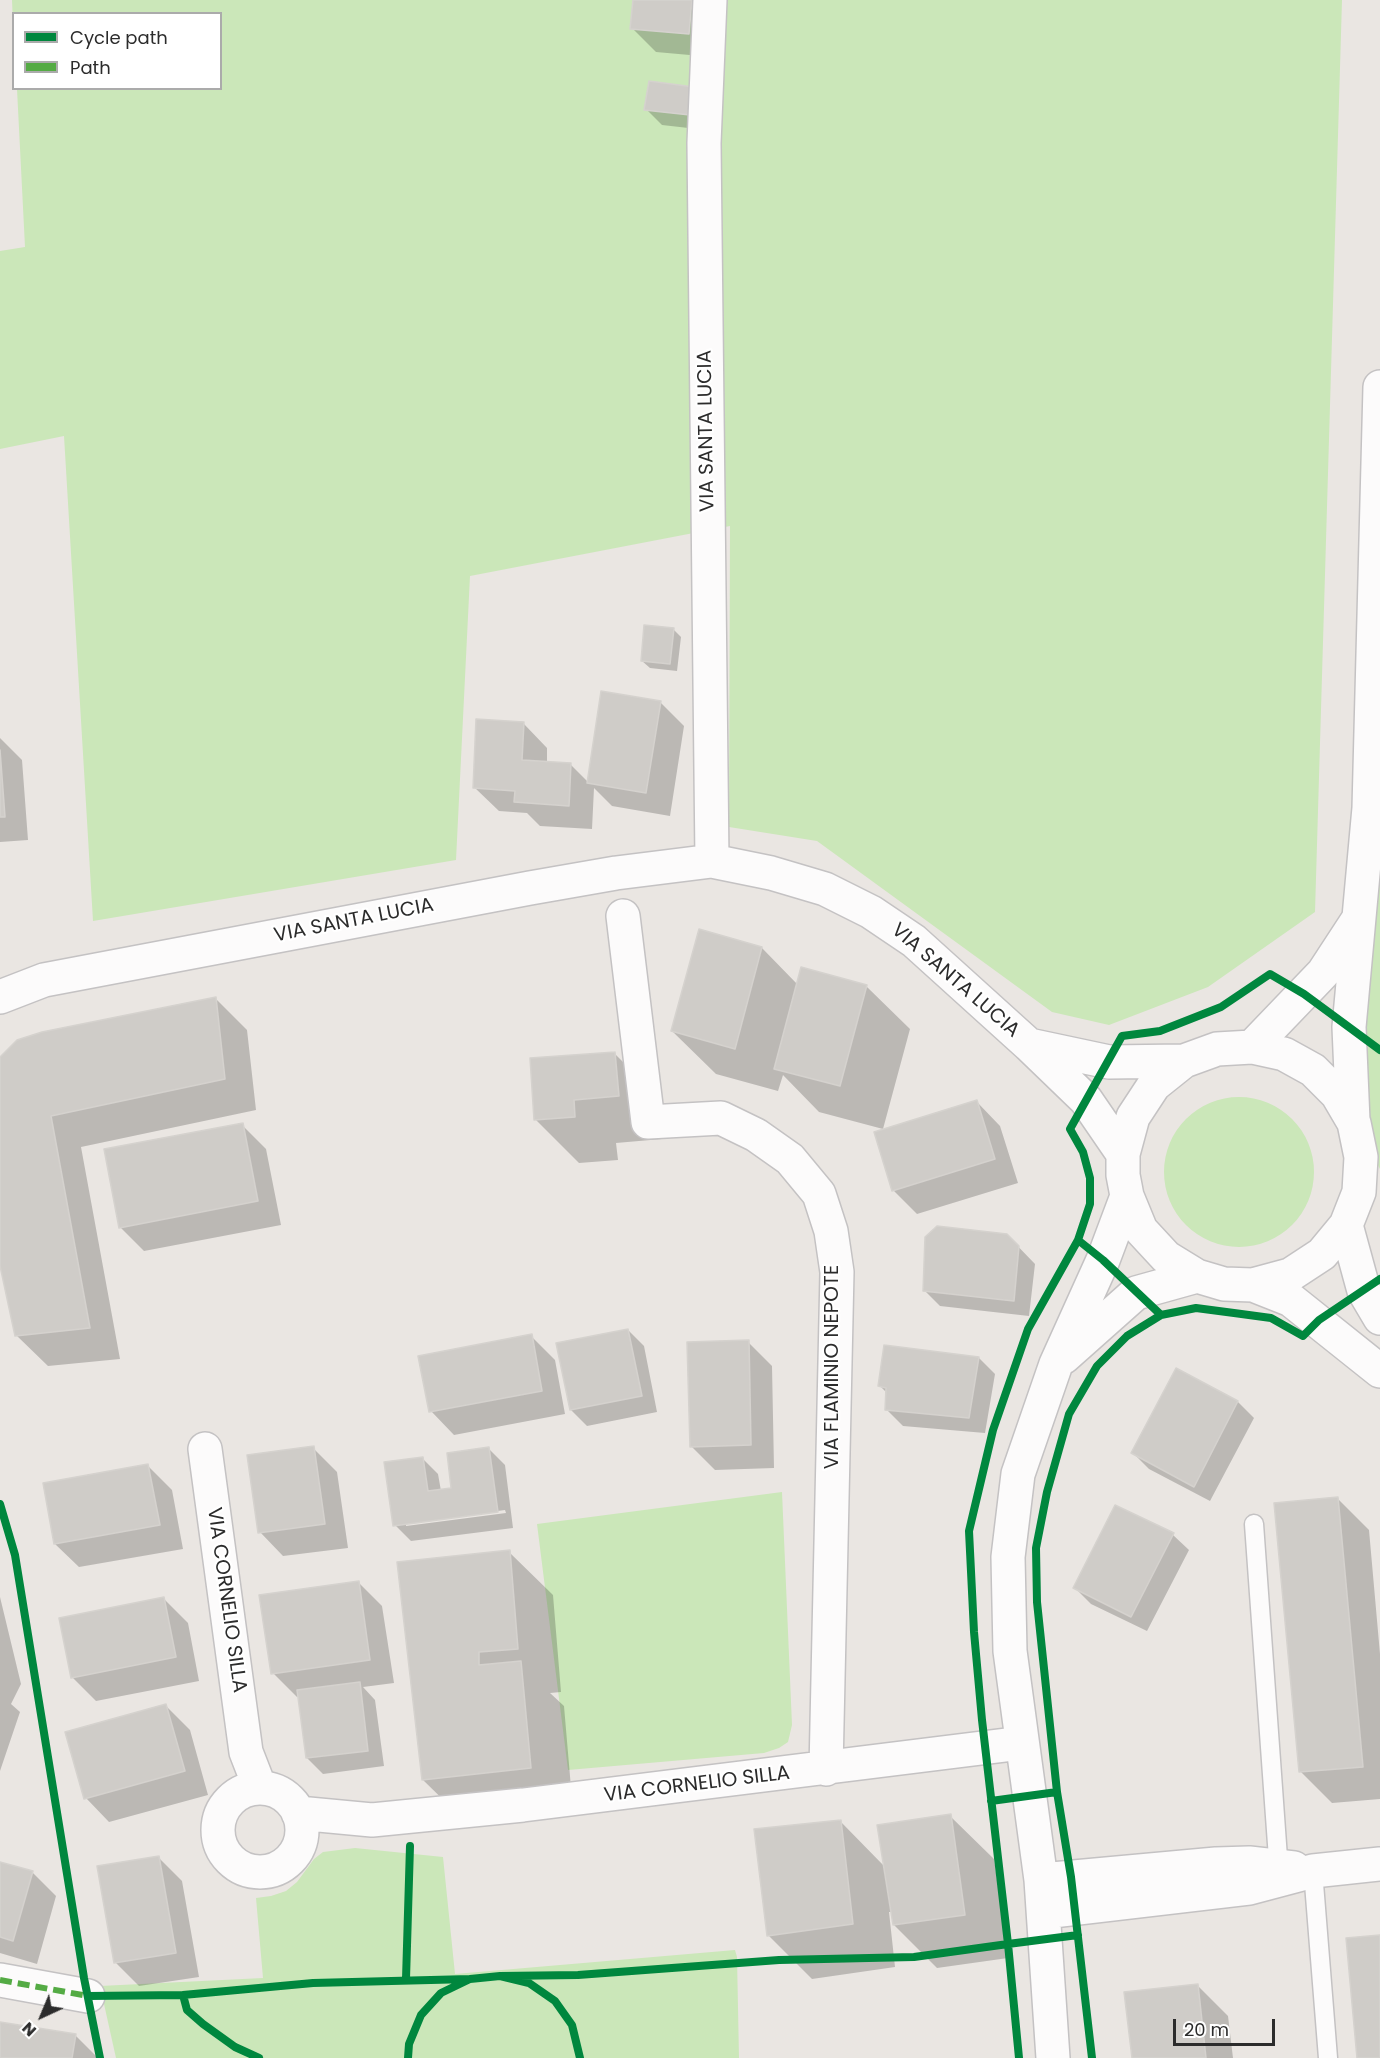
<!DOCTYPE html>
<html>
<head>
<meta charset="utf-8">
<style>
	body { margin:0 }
	#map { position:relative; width:1380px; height:2058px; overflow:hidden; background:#eae6e2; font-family:Poppins,sans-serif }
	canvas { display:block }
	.legend { position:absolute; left:12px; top:12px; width:210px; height:78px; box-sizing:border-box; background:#fff; border:2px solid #ababab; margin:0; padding:8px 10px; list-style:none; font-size:18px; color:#2c2c2c }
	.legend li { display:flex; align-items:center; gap:12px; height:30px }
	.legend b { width:30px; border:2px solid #ababab }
	.north { position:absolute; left:12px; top:1986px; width:60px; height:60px; -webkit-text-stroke:4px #fff; paint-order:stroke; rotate:224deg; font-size:16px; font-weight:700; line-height:24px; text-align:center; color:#2c2c2c }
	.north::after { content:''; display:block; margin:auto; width:21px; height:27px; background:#2c2c2c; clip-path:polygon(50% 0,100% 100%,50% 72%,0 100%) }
	.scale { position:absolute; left:1173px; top:2019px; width:102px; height:27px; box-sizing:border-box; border:3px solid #2c2c2c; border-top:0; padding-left:8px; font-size:18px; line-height:21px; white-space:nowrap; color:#2c2c2c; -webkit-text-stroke:4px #fff; paint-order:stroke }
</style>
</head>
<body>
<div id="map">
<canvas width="1380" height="2058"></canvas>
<ul class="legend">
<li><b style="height:8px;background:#00873e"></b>Cycle path</li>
<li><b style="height:8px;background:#54ab44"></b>Path</li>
</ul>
<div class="north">N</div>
<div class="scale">20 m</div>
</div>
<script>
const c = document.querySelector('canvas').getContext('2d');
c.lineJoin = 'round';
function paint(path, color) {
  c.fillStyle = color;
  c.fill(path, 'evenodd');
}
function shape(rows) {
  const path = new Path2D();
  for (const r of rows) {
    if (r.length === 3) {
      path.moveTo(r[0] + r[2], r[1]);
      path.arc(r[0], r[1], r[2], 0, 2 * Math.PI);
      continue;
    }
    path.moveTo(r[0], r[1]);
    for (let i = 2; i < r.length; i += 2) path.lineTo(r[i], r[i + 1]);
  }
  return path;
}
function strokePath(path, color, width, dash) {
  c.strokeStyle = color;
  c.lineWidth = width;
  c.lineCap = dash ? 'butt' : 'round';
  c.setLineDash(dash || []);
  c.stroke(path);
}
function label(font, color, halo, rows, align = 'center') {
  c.font = font + ' Poppins,sans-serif';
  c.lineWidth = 4.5;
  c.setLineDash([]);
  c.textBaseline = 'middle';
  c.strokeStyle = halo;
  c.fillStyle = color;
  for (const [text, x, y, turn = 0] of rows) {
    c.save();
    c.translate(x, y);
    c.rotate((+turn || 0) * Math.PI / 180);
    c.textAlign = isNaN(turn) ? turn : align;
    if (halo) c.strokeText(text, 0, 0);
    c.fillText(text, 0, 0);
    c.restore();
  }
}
const green = shape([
	[12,0,1342,0,1315,912,1208,987,1109,1025,1052,1012,817,841,729,827,730,526,470,576,456,860,93,921,64,436,0,449,0,251,25,247,17,89,220,88,220,14,14,14,13,26],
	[1380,657,1380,1169,1371,1152,1350,907],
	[1239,1172,75],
	[782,1492,792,1725,788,1742,779,1748,764,1753,568,1770,537,1524],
	[355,1848,443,1857,455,1974,735,1950,737,1957,739,2058,116,2058,100,1986,263,1978,256,1898,271,1896,286,1891,297,1882,314,1859,323,1852]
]);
const shadow = shape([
	[634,0,718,0,712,57,656,52,632,28],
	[693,88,706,130,662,125,646,109],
	[673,629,681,637,677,671,650,668,642,661],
	[660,702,684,726,670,816,612,806,594,788,592,829,540,826,527,813,499,811,475,788,524,724,547,748,547,763,570,764,588,782],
	[0,738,22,760,28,840,0,842],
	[762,948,798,985,866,986,910,1029,883,1129,819,1112,783,1075,778,1091,716,1074,672,1031],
	[216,999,247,1030,256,1110,81,1147,120,1359,48,1366,16,1335,0,1259,0,1059],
	[615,1054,658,1097,662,1139,616,1143,618,1160,579,1163,536,1120],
	[977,1102,1000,1126,1018,1183,917,1214,893,1190],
	[242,1125,266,1149,281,1225,144,1251,120,1227],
	[1007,1235,1035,1264,1029,1316,940,1306,924,1290],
	[628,1330,644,1346,657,1412,587,1426,571,1410],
	[531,1336,555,1360,565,1414,454,1435,431,1411],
	[748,1342,772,1366,774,1468,715,1470,691,1446],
	[885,1346,979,1358,995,1374,985,1433,903,1426,887,1410,887,1393,880,1386],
	[1177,1370,1238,1402,1254,1418,1210,1501,1149,1469,1133,1453],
	[313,1448,337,1472,348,1548,283,1556,260,1532],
	[489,1449,505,1465,513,1528,411,1541,395,1525,422,1458,438,1474,441,1491,453,1490],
	[505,1510,506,1513,406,1526,406,1523],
	[148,1466,172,1490,183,1549,79,1567,55,1544],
	[1338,1499,1369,1530,1380,1654,1380,1799,1332,1803,1301,1772],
	[1173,1535,1189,1550,1147,1631,1091,1604,1075,1588],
	[509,1552,553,1595,561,1692,550,1693,564,1706,573,1811,467,1823,423,1780],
	[358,1582,382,1606,394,1683,363,1687,375,1700,384,1766,323,1774,307,1758,300,1696,297,1697,273,1673],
	[0,1597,21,1684,11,1704,20,1712,0,1771],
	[164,1599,188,1623,199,1681,96,1701,72,1677],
	[166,1706,190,1730,208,1795,109,1822,86,1798],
	[950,1816,994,1859,1008,1958,937,1968,894,1925,892,1912,889,1912,895,1967,812,1979,769,1936,841,1822,885,1867],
	[158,1857,182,1881,199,1977,139,1986,115,1962],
	[0,1863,32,1872,56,1896,37,1964,0,1953],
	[1197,1985,1228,2016,1233,2058,1134,2058],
	[0,2023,75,2035,98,2058,0,2058]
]);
const building = shape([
	[633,0,692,0,689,34,630,29,633,0],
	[649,81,694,87,690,115,644,110,649,81],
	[644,625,674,628,670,664,641,661,644,625],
	[601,691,661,701,646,793,587,783,601,691],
	[476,719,524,722,522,760,571,763,569,806,514,802,515,791,473,788,476,719],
	[0,750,5,817,0,817,0,750],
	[699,929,762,947,735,1049,671,1031,699,929],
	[801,967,867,985,840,1086,774,1069,801,967],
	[216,997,225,1079,51,1116,90,1328,15,1336,0,1266,0,1057,17,1040,42,1032,216,997],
	[615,1052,619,1096,574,1100,575,1117,534,1120,530,1058,615,1052],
	[977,1100,995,1159,892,1191,874,1132,977,1100],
	[243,1123,258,1201,119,1228,104,1149,243,1123],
	[937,1226,1007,1234,1019,1246,1014,1301,923,1291,925,1237,937,1226],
	[628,1329,642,1396,570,1410,556,1343,628,1329],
	[532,1334,542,1391,429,1412,418,1356,532,1334],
	[749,1340,751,1445,690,1447,687,1342,749,1340],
	[884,1345,979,1357,969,1418,885,1410,886,1388,878,1386,884,1345],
	[1176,1368,1238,1401,1194,1487,1131,1453,1176,1368],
	[314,1446,325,1524,258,1533,247,1455,314,1446],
	[489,1447,498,1512,393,1526,384,1462,423,1457,428,1491,451,1488,447,1453,489,1447],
	[148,1464,160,1525,54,1544,43,1483,148,1464],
	[1338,1497,1363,1767,1299,1772,1274,1503,1338,1497],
	[1115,1505,1174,1533,1131,1617,1073,1588,1115,1505],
	[510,1550,518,1649,479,1652,479,1665,521,1661,531,1768,422,1780,397,1562,510,1550],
	[359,1581,370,1660,271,1674,259,1595,359,1581],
	[164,1597,176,1657,71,1678,59,1618,164,1597],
	[360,1682,368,1751,306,1758,297,1690,360,1682],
	[166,1704,185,1771,84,1799,65,1732,166,1704],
	[951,1814,965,1915,893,1925,877,1825,951,1814],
	[841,1820,853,1924,767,1936,754,1829,841,1820],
	[159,1856,176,1953,114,1963,97,1866,159,1856],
	[0,1862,33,1871,13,1941,0,1937,0,1862],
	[1380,1935,1380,2058,1357,2058,1346,1938,1380,1935],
	[1198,1984,1206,2058,1132,2058,1124,1992,1198,1984],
	[0,2022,76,2034,72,2058,0,2058,0,2022]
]);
const service = shape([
	[1254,1524,1279,1872],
	[1313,1871,1328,2058]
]);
const minor = shape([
	[710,0,704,143,712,861],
	[623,916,648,1122,721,1118,756,1135,790,1159,819,1194,831,1231,837,1272,826,1769],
	[0,997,44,980,530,888,616,873,712,861,771,873,825,889,871,912,914,941,1029,1045,1086,1100,1123,1154],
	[1029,1045,1109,1062,1184,1061],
	[1252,1047,1323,973,1357,921],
	[1353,1121,1349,1027,1369,808,1380,387],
	[1346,1225,1364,1291,1380,1318],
	[1253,1285,1291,1300,1380,1371],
	[1064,1357,1136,1293,1197,1276],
	[205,1449,246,1752,260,1788],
	[260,1830,42],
	[298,1813,372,1820,523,1805,1022,1743],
	[1041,1880,1216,1864,1249,1863,1294,1868],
	[1044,1912,1249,1888,1313,1871,1380,1864],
	[0,1980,88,1996],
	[1053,2058,1041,1880,1010,1651,1008,1557,1018,1474,1056,1364,1103,1260,1127,1196,1123,1175,1123,1154,1133,1117,1154,1085,1184,1061,1217,1049,1252,1047,1284,1054,1313,1070,1337,1094,1354,1123,1361,1157,1359,1192,1346,1225,1322,1254,1290,1275,1253,1285,1224,1284,1197,1276,1166,1257,1141,1230,1127,1196]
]);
const quiet = shape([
	[0,1980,88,1996]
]);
const cycleway = shape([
	[1161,1315,1196,1308,1234,1313,1271,1318,1303,1336,1319,1320,1380,1279],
	[0,1504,15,1555,84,1978,100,2058],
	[1057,1792,1071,1877,1092,2058],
	[991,1801,1057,1792,1037,1602,1036,1548,1047,1492,1069,1414,1097,1366,1127,1336,1161,1315,1103,1260,1078,1240],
	[500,1976,578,1975,779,1960,914,1957,1008,1944,982,1720,974,1632,969,1531,993,1430,1028,1329,1078,1240,1090,1204,1090,1178,1083,1152,1070,1129,1122,1036,1160,1031,1221,1007,1270,974,1304,994,1380,1050],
	[406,1979,410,1846],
	[88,1996,183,1995],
	[259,2058,235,2047,203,2024,187,2010,183,1995,313,1983,470,1979],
	[408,2058,409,2044,421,2015,441,1993,470,1979,500,1976,529,1983,555,2001,572,2025,580,2058],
	[1019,2058,1008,1944,1078,1935]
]);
const streetNames = [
	["VIA SANTA LUCIA",707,431,-91],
	["VIA SANTA LUCIA",354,921,-11],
	["VIA SANTA LUCIA",955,981,41],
	["VIA FLAMINIO NEPOTE",833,1367,-90],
	["VIA CORNELIO SILLA",226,1600,82],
	["VIA CORNELIO SILLA",697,1785,-7]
];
paint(green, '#cbe7b9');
paint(shadow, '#0003');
paint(building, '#cfccc8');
strokePath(building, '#d5d2ce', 1.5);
strokePath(service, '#c4c2c3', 21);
strokePath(minor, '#c4c2c3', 36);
strokePath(service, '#fcfbfb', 18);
strokePath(minor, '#fcfbfb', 33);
strokePath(quiet, '#54ab44', 6, [12, 6]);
strokePath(cycleway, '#00873e', 8);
label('20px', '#2c2c2c', '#fff', streetNames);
</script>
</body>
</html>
